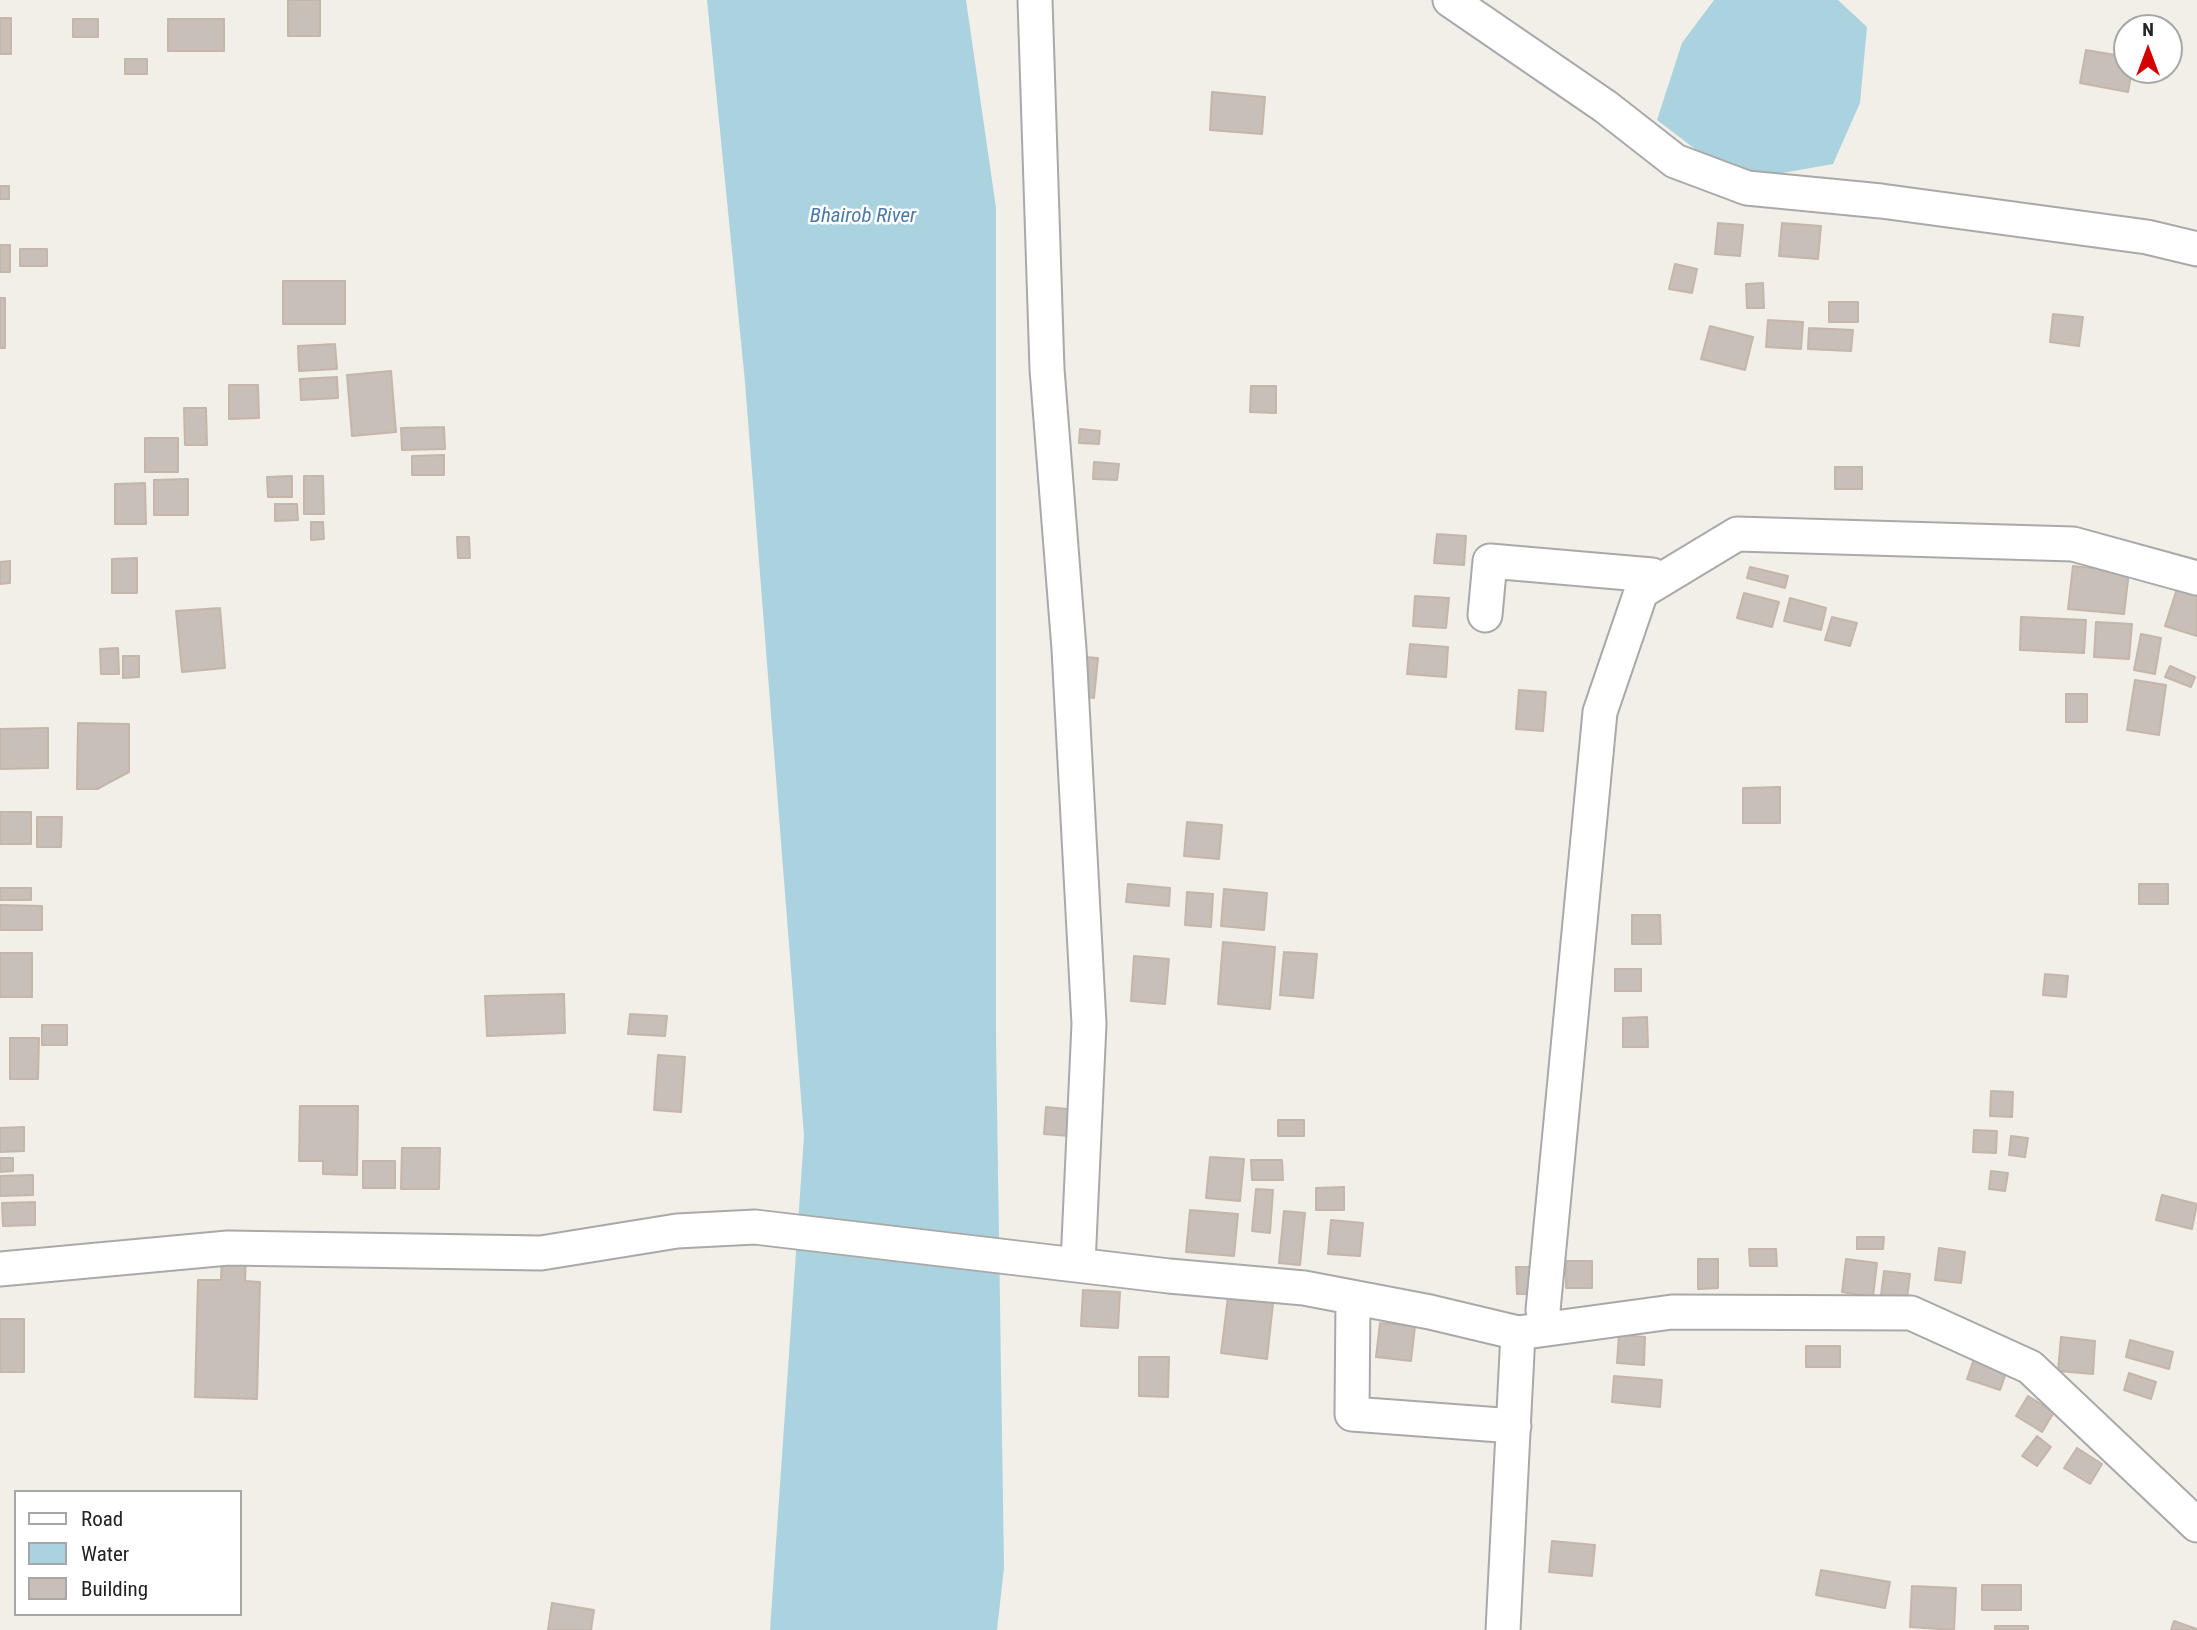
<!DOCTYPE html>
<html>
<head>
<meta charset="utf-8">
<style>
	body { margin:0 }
	#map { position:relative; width:2197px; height:1630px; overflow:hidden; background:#f2efe9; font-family:"Roboto Condensed",sans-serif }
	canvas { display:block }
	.legend { position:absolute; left:14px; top:1490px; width:228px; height:126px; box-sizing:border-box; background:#fff; border:2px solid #a7a7a7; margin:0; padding:9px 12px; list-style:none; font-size:21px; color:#222 }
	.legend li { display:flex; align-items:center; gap:14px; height:35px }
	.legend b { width:35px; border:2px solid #a7a7a7 }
	.north { position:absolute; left:2113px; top:14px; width:70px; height:70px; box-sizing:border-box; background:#fff; border:2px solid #a7a7a7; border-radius:50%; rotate:0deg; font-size:19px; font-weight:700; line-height:28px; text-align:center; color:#222 }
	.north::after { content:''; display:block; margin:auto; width:24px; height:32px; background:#d40000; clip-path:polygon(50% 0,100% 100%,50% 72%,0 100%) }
</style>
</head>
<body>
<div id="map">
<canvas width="2197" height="1630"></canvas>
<ul class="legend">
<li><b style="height:9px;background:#fff"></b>Road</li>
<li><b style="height:19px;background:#aad3df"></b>Water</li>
<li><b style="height:19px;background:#c7bfb8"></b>Building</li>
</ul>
<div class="north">N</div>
</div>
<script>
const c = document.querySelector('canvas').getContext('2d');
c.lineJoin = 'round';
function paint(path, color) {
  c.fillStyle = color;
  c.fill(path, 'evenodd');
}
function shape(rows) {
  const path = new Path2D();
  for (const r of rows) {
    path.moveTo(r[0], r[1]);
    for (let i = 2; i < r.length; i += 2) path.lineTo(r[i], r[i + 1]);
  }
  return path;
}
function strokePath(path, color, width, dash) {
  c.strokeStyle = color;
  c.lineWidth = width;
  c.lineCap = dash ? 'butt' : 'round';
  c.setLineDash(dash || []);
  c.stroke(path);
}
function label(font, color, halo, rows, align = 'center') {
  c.font = font + ' "Roboto Condensed",sans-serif';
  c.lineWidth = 5;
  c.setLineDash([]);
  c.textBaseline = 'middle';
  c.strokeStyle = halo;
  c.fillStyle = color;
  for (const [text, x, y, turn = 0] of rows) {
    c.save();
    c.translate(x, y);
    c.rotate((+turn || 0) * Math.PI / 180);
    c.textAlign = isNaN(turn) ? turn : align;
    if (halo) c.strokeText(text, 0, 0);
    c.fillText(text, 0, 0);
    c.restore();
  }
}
const water = shape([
	[707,0,966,0,996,208,996,1038,1004,1568,997,1630,770,1630,804,1136,745,382],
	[1714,0,1838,0,1867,27,1860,103,1833,164,1771,175,1711,161,1657,120,1682,43]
]);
const building = shape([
	[288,0,320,0,320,36,288,36,288,0],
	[0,18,11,18,11,54,0,54,0,18],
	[73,19,98,19,98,37,73,37,73,19],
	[168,19,224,19,224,51,168,51,168,19],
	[2086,50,2127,57,2127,70,2132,70,2128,92,2080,83,2086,50],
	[125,59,147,59,147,74,125,74,125,59],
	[1212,92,1265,97,1262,134,1210,130,1212,92],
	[0,186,9,186,9,199,0,199,0,186],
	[1718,223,1743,225,1740,256,1715,254,1718,223],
	[1782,223,1821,226,1818,259,1779,256,1782,223],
	[0,245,10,245,10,272,0,272,0,245],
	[20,249,47,249,47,266,20,266,20,249],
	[1675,264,1697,269,1692,293,1669,289,1675,264],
	[283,281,345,281,345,324,283,324,283,281],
	[1763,283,1764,308,1747,308,1746,284,1763,283],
	[0,298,5,298,5,348,0,348,0,298],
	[1829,302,1858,302,1858,322,1829,322,1829,302],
	[2053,314,2083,317,2079,346,2050,342,2053,314],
	[1768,320,1803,322,1801,349,1766,347,1768,320],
	[1710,326,1753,337,1745,370,1701,359,1710,326],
	[1809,328,1853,330,1851,351,1808,349,1809,328],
	[335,344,337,369,299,371,298,346,335,344],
	[391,371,396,432,352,436,347,375,391,371],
	[337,377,338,398,301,400,300,379,337,377],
	[229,385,258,385,259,418,229,419,229,385],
	[1251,386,1276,386,1276,413,1250,412,1251,386],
	[184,408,206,408,207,445,185,445,184,408],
	[444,427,445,449,402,450,401,428,444,427],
	[1080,429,1100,431,1099,444,1079,443,1080,429],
	[145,438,178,438,178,472,145,472,145,438],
	[444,455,444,475,412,475,412,456,444,455],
	[1094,462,1119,464,1117,480,1093,479,1094,462],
	[1835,467,1862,467,1862,489,1835,489,1835,467],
	[292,476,292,497,268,497,267,477,292,476],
	[304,476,323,476,324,514,304,514,304,476],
	[188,479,188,515,154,515,154,480,188,479],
	[145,483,146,524,115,524,115,484,145,483],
	[275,504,297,504,298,520,275,521,275,504],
	[311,522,323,522,324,539,311,540,311,522],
	[1437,534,1466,536,1464,565,1434,563,1437,534],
	[457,537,469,537,470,558,458,558,457,537],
	[137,558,137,593,112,593,112,559,137,558],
	[10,561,10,583,0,584,0,562,10,561],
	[2073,566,2129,572,2124,614,2068,609,2073,566],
	[1750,567,1788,576,1785,588,1747,578,1750,567],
	[2182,573,2197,578,2197,636,2165,626,2182,573],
	[1744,593,1779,602,1772,627,1737,618,1744,593],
	[1415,596,1449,598,1446,628,1413,626,1415,596],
	[1790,598,1826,608,1821,630,1784,621,1790,598],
	[220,608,225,668,182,672,176,611,220,608],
	[1832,617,1857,623,1850,646,1825,640,1832,617],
	[2021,617,2086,620,2084,653,2020,650,2021,617],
	[2096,622,2132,624,2129,659,2094,657,2096,622],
	[2141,634,2161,638,2155,674,2134,670,2141,634],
	[1410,644,1448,647,1446,677,1407,674,1410,644],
	[118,648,119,674,101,674,100,649,118,648],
	[123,656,139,656,139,677,123,678,123,656],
	[1072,656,1098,658,1094,698,1069,695,1072,656],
	[2170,666,2195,677,2191,687,2165,677,2170,666],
	[2135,680,2166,685,2159,735,2127,730,2135,680],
	[1519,690,1546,692,1543,731,1516,729,1519,690],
	[2066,694,2087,694,2087,722,2066,722,2066,694],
	[78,723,129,724,129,772,97,789,77,789,78,723],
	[48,728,48,768,0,769,0,729,48,728],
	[1780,787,1780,823,1743,823,1743,788,1780,787],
	[0,812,31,812,31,844,0,844,0,812],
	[37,817,62,817,61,847,37,847,37,817],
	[1187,822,1222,825,1219,859,1184,856,1187,822],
	[1128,884,1170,888,1169,906,1126,902,1128,884],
	[2139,884,2168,884,2168,904,2139,904,2139,884],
	[0,888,31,888,31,900,0,900,0,888],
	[1224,889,1267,893,1264,930,1221,926,1224,889],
	[1187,892,1213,894,1211,927,1185,925,1187,892],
	[0,905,42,906,42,930,0,930,0,905],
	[1632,915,1660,915,1661,944,1632,944,1632,915],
	[1223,942,1275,947,1270,1009,1218,1004,1223,942],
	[1284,952,1317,954,1313,998,1280,995,1284,952],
	[0,953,32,953,32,997,0,997,0,953],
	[1134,956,1169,959,1165,1004,1131,1001,1134,956],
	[1615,969,1641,969,1641,991,1615,991,1615,969],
	[2045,974,2068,976,2066,997,2043,995,2045,974],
	[564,994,565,1033,487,1036,485,996,564,994],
	[630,1014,667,1016,665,1036,628,1034,630,1014],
	[1647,1017,1648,1047,1623,1047,1623,1018,1647,1017],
	[42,1025,67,1025,67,1045,42,1045,42,1025],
	[10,1038,39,1038,38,1079,10,1079,10,1038],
	[658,1055,685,1057,681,1112,654,1110,658,1055],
	[1991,1091,2013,1092,2012,1117,1990,1116,1991,1091],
	[300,1106,358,1106,357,1175,323,1174,323,1161,299,1161,300,1106],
	[1046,1107,1099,1112,1096,1138,1044,1134,1046,1107],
	[1278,1120,1304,1120,1304,1136,1278,1136,1278,1120],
	[24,1127,24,1151,0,1152,0,1128,24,1127],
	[1974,1130,1997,1131,1996,1153,1973,1152,1974,1130],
	[2011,1136,2028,1138,2025,1157,2009,1155,2011,1136],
	[402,1148,440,1148,439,1189,401,1189,402,1148],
	[1210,1157,1244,1159,1240,1201,1206,1198,1210,1157],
	[0,1158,13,1158,13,1171,0,1172,0,1158],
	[1251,1160,1282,1160,1283,1180,1252,1180,1251,1160],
	[363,1161,395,1161,395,1188,363,1188,363,1161],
	[1991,1171,2008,1173,2005,1191,1989,1189,1991,1171],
	[33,1175,33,1195,0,1196,0,1176,33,1175],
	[1344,1187,1344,1210,1316,1210,1316,1188,1344,1187],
	[1256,1189,1273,1190,1270,1233,1252,1231,1256,1189],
	[2162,1195,2197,1204,2192,1229,2156,1220,2162,1195],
	[35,1202,35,1225,3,1226,2,1203,35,1202],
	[1190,1210,1238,1214,1234,1256,1186,1252,1190,1210],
	[1284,1211,1305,1213,1300,1265,1279,1263,1284,1211],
	[1331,1220,1363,1223,1360,1256,1328,1254,1331,1220],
	[1857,1237,1884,1237,1883,1249,1857,1249,1857,1237],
	[1939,1248,1965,1252,1961,1283,1935,1280,1939,1248],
	[1749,1249,1776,1249,1777,1266,1750,1266,1749,1249],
	[222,1253,246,1254,245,1281,260,1282,257,1399,195,1397,198,1280,221,1280,222,1253],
	[1698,1259,1718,1259,1718,1288,1698,1289,1698,1259],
	[1846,1259,1877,1263,1873,1297,1842,1292,1846,1259],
	[1566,1261,1592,1261,1592,1288,1566,1288,1566,1261],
	[1516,1267,1531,1267,1531,1294,1517,1294,1516,1267],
	[1884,1271,1910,1274,1906,1307,1880,1304,1884,1271],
	[1229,1289,1274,1294,1267,1359,1221,1353,1229,1289],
	[1083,1290,1120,1292,1118,1328,1081,1326,1083,1290],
	[0,1319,24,1319,24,1372,0,1372,0,1319],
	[1380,1323,1415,1326,1411,1361,1376,1357,1380,1323],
	[1619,1335,1645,1337,1644,1365,1617,1363,1619,1335],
	[2061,1337,2095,1341,2093,1374,2058,1371,2061,1337],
	[2130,1340,2173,1352,2169,1369,2126,1357,2130,1340],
	[1806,1346,1840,1346,1840,1367,1806,1367,1806,1346],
	[1139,1357,1169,1357,1168,1397,1139,1396,1139,1357],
	[1974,1359,2007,1370,2000,1390,1967,1379,1974,1359],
	[2129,1373,2156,1382,2151,1399,2124,1390,2129,1373],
	[1614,1376,1662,1380,1660,1407,1612,1402,1614,1376],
	[2028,1396,2054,1412,2042,1432,2016,1416,2028,1396],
	[2037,1436,2051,1447,2037,1466,2022,1456,2037,1436],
	[2077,1448,2102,1464,2090,1484,2064,1468,2077,1448],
	[1552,1541,1595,1545,1592,1576,1549,1572,1552,1541],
	[1821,1570,1890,1582,1885,1608,1816,1595,1821,1570],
	[1982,1585,2021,1585,2021,1610,1982,1610,1982,1585],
	[1912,1586,1956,1588,1954,1630,1910,1627,1912,1586],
	[552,1603,594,1610,591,1630,548,1630,552,1603],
	[2174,1621,2197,1629,2197,1630,2171,1630,2174,1621],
	[1995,1626,2028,1626,2028,1630,1995,1630,1995,1626]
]);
const minor = shape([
	[1035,0,1047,369,1069,649,1089,1024,1078,1264],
	[1450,0,1606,107,1675,161,1747,188,1881,201,2147,237,2197,249],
	[1485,615,1490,561,1652,575],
	[0,1269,228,1248,541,1253,677,1231,755,1227,1169,1276,1304,1288,1430,1312,1518,1333,1672,1312,1911,1313,2030,1367,2197,1525],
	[1353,1298,1352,1414,1514,1426],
	[1543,1310,1600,712,1641,592,1737,534,2073,544,2197,578],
	[1503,1630,1518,1333]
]);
const waterNames = [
	["Bhairob River",863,217]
];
paint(water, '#aad3df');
paint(building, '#c7bfb8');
strokePath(building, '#c4b6ab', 2);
strokePath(minor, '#a9a9a9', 37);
strokePath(minor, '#fff', 33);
label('italic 21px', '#4a7aab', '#fff', waterNames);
</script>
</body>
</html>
